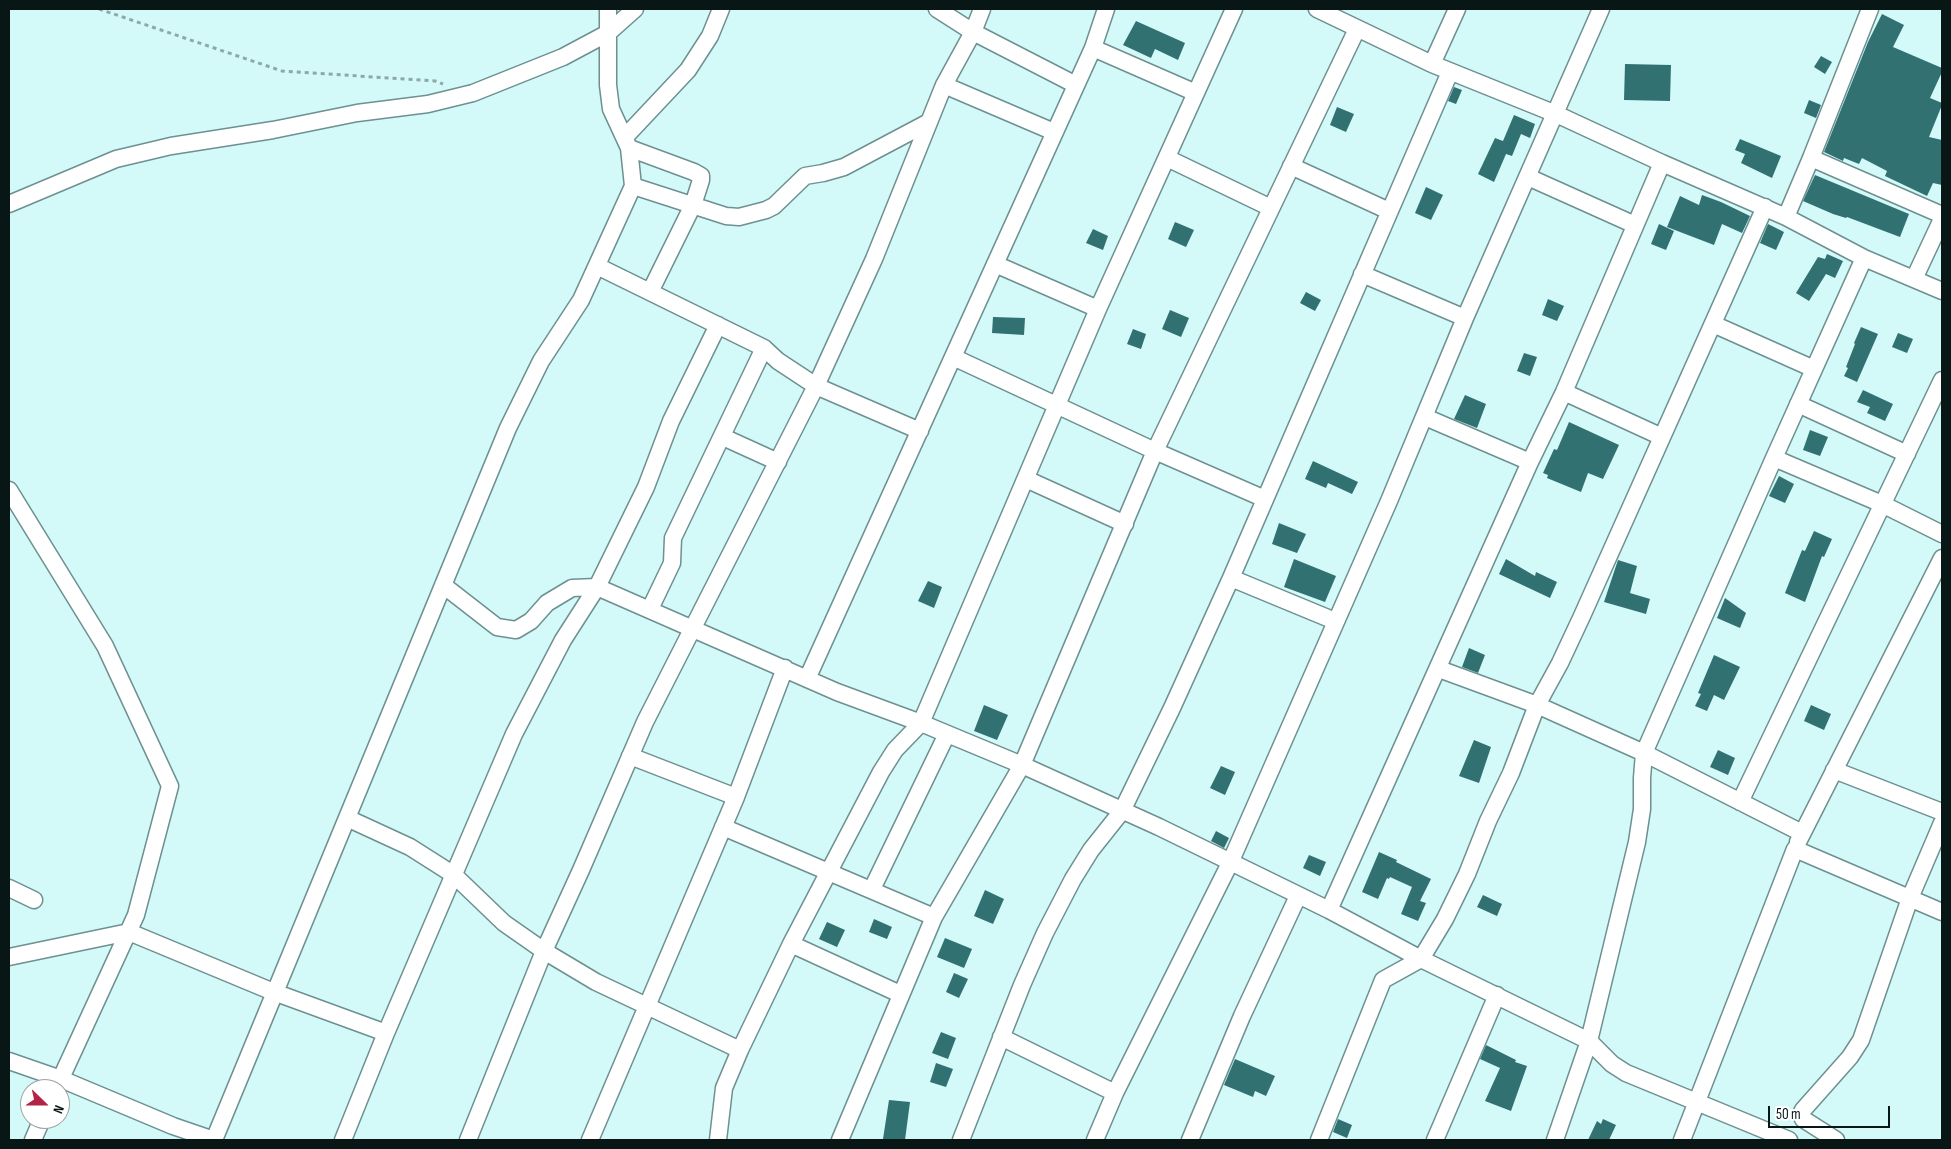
<!DOCTYPE html>
<html>
<head>
<meta charset="utf-8">
<style>
	body { margin:0 }
	#map { position:relative; width:1951px; height:1149px; overflow:hidden; background:#d4f9f9; font-family:"Sofia Sans Condensed",sans-serif }
	canvas { display:block }
	.frame { position:absolute; inset:0; border:10px solid #081616; pointer-events:none }
	.north { position:absolute; left:20px; top:1079px; width:50px; height:50px; box-sizing:border-box; background:#fff; border:1px solid #9ca2a2; border-radius:50%; rotate:112deg; font-size:14px; font-weight:700; line-height:20px; text-align:center; color:#081616 }
	.north::after { content:''; display:block; margin:auto; width:18px; height:22px; background:#b42246; clip-path:polygon(50% 0,100% 100%,50% 72%,0 100%) }
	.scale { position:absolute; left:1768px; top:1106px; width:122px; height:22px; box-sizing:border-box; border:2px solid #081616; border-top:0; padding-left:6px; font-size:15px; line-height:18px; white-space:nowrap; color:#081616; -webkit-text-stroke:4px #fff; paint-order:stroke }
</style>
</head>
<body>
<div id="map">
<canvas width="1951" height="1149"></canvas>
<div class="frame"></div>
<div class="north">N</div>
<div class="scale">50 m</div>
</div>
<script>
const c = document.querySelector('canvas').getContext('2d');
c.lineJoin = 'round';
function paint(path, color) {
  c.fillStyle = color;
  c.fill(path, 'evenodd');
}
function shape(rows) {
  const path = new Path2D();
  for (const r of rows) {
    path.moveTo(r[0], r[1]);
    for (let i = 2; i < r.length; i += 2) path.lineTo(r[i], r[i + 1]);
  }
  return path;
}
function strokePath(path, color, width, dash) {
  c.strokeStyle = color;
  c.lineWidth = width;
  c.lineCap = dash ? 'butt' : 'round';
  c.setLineDash(dash || []);
  c.stroke(path);
}
const building = shape([
	[1882,14,1904,25,1893,47,1942,68,1942,72,1930,98,1942,103,1942,105,1929,137,1942,140,1942,185,1933,183,1927,196,1885,176,1887,171,1862,158,1859,164,1844,158,1843,161,1824,152,1868,42],
	[1136,21,1185,43,1178,60,1155,49,1151,58,1123,45],
	[1821,56,1832,62,1825,74,1814,67],
	[1625,64,1671,65,1670,101,1624,100],
	[1454,87,1462,90,1456,104,1448,101],
	[1809,100,1821,105,1816,118,1804,113],
	[1337,107,1354,114,1346,132,1330,125],
	[1514,115,1535,124,1530,138,1521,134,1512,156,1506,154,1494,182,1478,174,1495,138,1503,141],
	[1740,139,1781,156,1772,178,1741,163,1745,154,1735,150],
	[1815,175,1909,214,1900,237,1847,217,1846,218,1833,214,1803,201],
	[1426,187,1443,195,1431,220,1415,213],
	[1702,195,1721,202,1750,216,1742,233,1722,224,1714,245,1667,227,1680,196,1699,205],
	[1175,222,1194,230,1186,247,1168,239],
	[1659,224,1674,231,1666,250,1651,244],
	[1768,224,1784,232,1776,250,1760,243],
	[1093,229,1108,236,1103,250,1086,243],
	[1827,254,1843,261,1835,278,1826,274,1809,301,1796,293,1818,257,1825,259],
	[1306,292,1321,300,1315,311,1300,303],
	[1548,299,1564,306,1557,321,1542,315],
	[1170,310,1189,318,1181,337,1162,329],
	[993,317,1025,318,1024,335,992,333],
	[1861,327,1878,334,1857,382,1844,376,1848,368,1846,367,1855,344,1854,343],
	[1133,329,1146,334,1141,349,1127,344],
	[1898,333,1913,339,1907,353,1892,347],
	[1524,353,1537,357,1530,376,1517,371],
	[1863,390,1893,404,1885,421,1867,413,1870,407,1857,402],
	[1465,395,1486,404,1477,428,1454,419],
	[1569,422,1619,445,1603,479,1588,473,1581,492,1547,478,1548,475,1543,473,1554,449,1557,450],
	[1810,430,1828,437,1820,456,1803,450],
	[1313,461,1358,482,1352,494,1328,483,1326,488,1305,479],
	[1779,476,1794,484,1785,503,1769,496],
	[1279,523,1306,534,1297,553,1272,544],
	[1814,531,1832,539,1824,557,1822,556,1805,602,1785,593,1802,550,1805,551],
	[1294,559,1336,576,1325,602,1284,587],
	[1506,559,1535,576,1536,572,1557,582,1550,598,1499,574],
	[1618,560,1637,566,1630,593,1650,599,1646,614,1604,602],
	[928,581,942,587,934,608,918,601],
	[1725,598,1746,613,1740,628,1717,618],
	[1469,648,1485,655,1478,673,1462,667],
	[1714,655,1740,667,1724,700,1714,695,1707,711,1695,706,1701,694,1698,693],
	[984,705,1008,715,997,740,974,731],
	[1811,705,1831,714,1824,730,1804,721],
	[1474,740,1491,747,1479,783,1459,776],
	[1718,750,1735,758,1728,775,1710,767],
	[1221,766,1235,772,1225,795,1210,788],
	[1216,831,1229,838,1224,848,1211,841],
	[1379,852,1397,860,1396,862,1431,879,1420,901,1426,903,1418,921,1401,914,1412,887,1390,877,1389,879,1387,878,1378,899,1362,892],
	[1309,855,1326,862,1320,876,1303,868],
	[985,890,1004,899,993,924,974,916],
	[1483,895,1502,904,1497,916,1477,907],
	[874,919,892,927,887,939,869,932],
	[827,922,845,930,837,947,819,939],
	[945,938,972,949,964,968,937,957],
	[954,973,968,979,959,998,946,992],
	[941,1032,956,1038,948,1059,932,1053],
	[1486,1045,1516,1060,1515,1062,1527,1066,1511,1111,1485,1101,1500,1068,1480,1059],
	[1235,1059,1275,1076,1266,1096,1255,1091,1253,1097,1224,1085],
	[936,1063,953,1069,946,1087,930,1082],
	[889,1100,910,1102,905,1140,883,1139],
	[1338,1119,1352,1125,1347,1138,1333,1132],
	[1603,1119,1616,1125,1609,1140,1588,1140,1597,1121,1601,1124]
]);
const path = shape([
	[99,9,282,71,435,81,443,84]
]);
const street = shape([
	[937,9,973,32,1076,85],
	[1317,9,1432,64,1457,9],
	[1093,48,1196,93],
	[1432,64,1556,114,1662,163,1786,217,1864,258,1942,291],
	[944,85,1054,132],
	[625,137,688,70,710,36,721,9],
	[629,148,694,172,701,176,701,180,693,205,650,292],
	[1167,158,1271,208],
	[1811,158,1942,215],
	[1291,166,1389,211],
	[1528,177,1635,225],
	[633,186,726,216,739,217,766,210,774,206,805,176,823,173,844,167,929,122],
	[9,204,116,159,171,146,273,130,357,113,428,104,473,93,563,57,608,33,635,9],
	[1786,217,1811,158,1870,9],
	[995,264,1098,309],
	[597,266,764,348,778,361,816,386,920,431],
	[1362,274,1465,318],
	[1914,279,1942,219],
	[1713,324,1814,369],
	[953,357,1155,451,1265,499],
	[1564,392,1662,437],
	[1798,404,1907,454],
	[1425,417,1530,462],
	[723,437,778,462],
	[1774,458,1882,504,1942,534],
	[1026,479,1125,524],
	[9,490,105,646,170,786,136,915,56,1089],
	[1231,578,1335,621],
	[443,585,497,627,516,630,531,621,547,603,572,588,597,587,837,692,921,723,1022,765,1159,827,1329,910,1421,959,1589,1041,1612,1064,1626,1073,1789,1140],
	[650,609,672,563,673,538,764,348],
	[1439,669,1537,705,1644,753,1802,833],
	[807,679,1093,48,1106,9],
	[630,756,736,797],
	[1834,770,1942,812],
	[1740,802,1942,380],
	[347,818,410,847,454,875,504,923,544,951,596,982,740,1050],
	[723,827,934,917],
	[1798,842,1942,558],
	[9,888,34,900],
	[872,889,947,734],
	[1329,910,1530,462,1564,392,1662,163],
	[791,944,900,994],
	[9,957,129,932,271,991,386,1033],
	[1001,1037,1115,1093],
	[9,1061,61,1079,173,1126,214,1140],
	[33,1140,42,1119],
	[214,1140,508,428,541,361,581,300,633,186,629,148,611,109,608,85,608,9],
	[343,1140,386,1033,514,734,563,640,597,587,646,487,671,421,718,325],
	[468,1140,544,951,581,870,645,722,816,386,874,259,944,85,973,32,982,9],
	[590,1140,736,797,785,668],
	[718,1140,724,1088,740,1050,791,944,881,772,895,750,921,723,1098,309,1234,9],
	[840,1140,934,917,1022,765,1155,451,1357,29],
	[961,1140,1022,985,1045,933,1073,879,1091,850,1122,811,1172,708,1231,578,1450,72],
	[1095,1140,1115,1093,1230,863,1389,501,1465,318,1601,9],
	[1190,1140,1242,1016,1298,896],
	[1319,1140,1383,980,1421,959,1445,919,1467,874,1488,821,1511,773,1537,705,1560,663,1582,616,1765,207],
	[1435,1140,1497,995],
	[1555,1140,1589,1041,1637,842,1642,809,1642,778,1644,753,1774,458,1864,258],
	[1682,1140,1795,849,1942,912],
	[1836,1140,1803,1119,1801,1114,1803,1110,1850,1057,1861,1040,1910,898,1942,823]
]);
paint(building, '#317172');
strokePath(street, '#6d9090', 19);
strokePath(path, '#8ca9a9', 3, [4, 4]);
strokePath(street, '#fff', 16);
</script>
</body>
</html>
